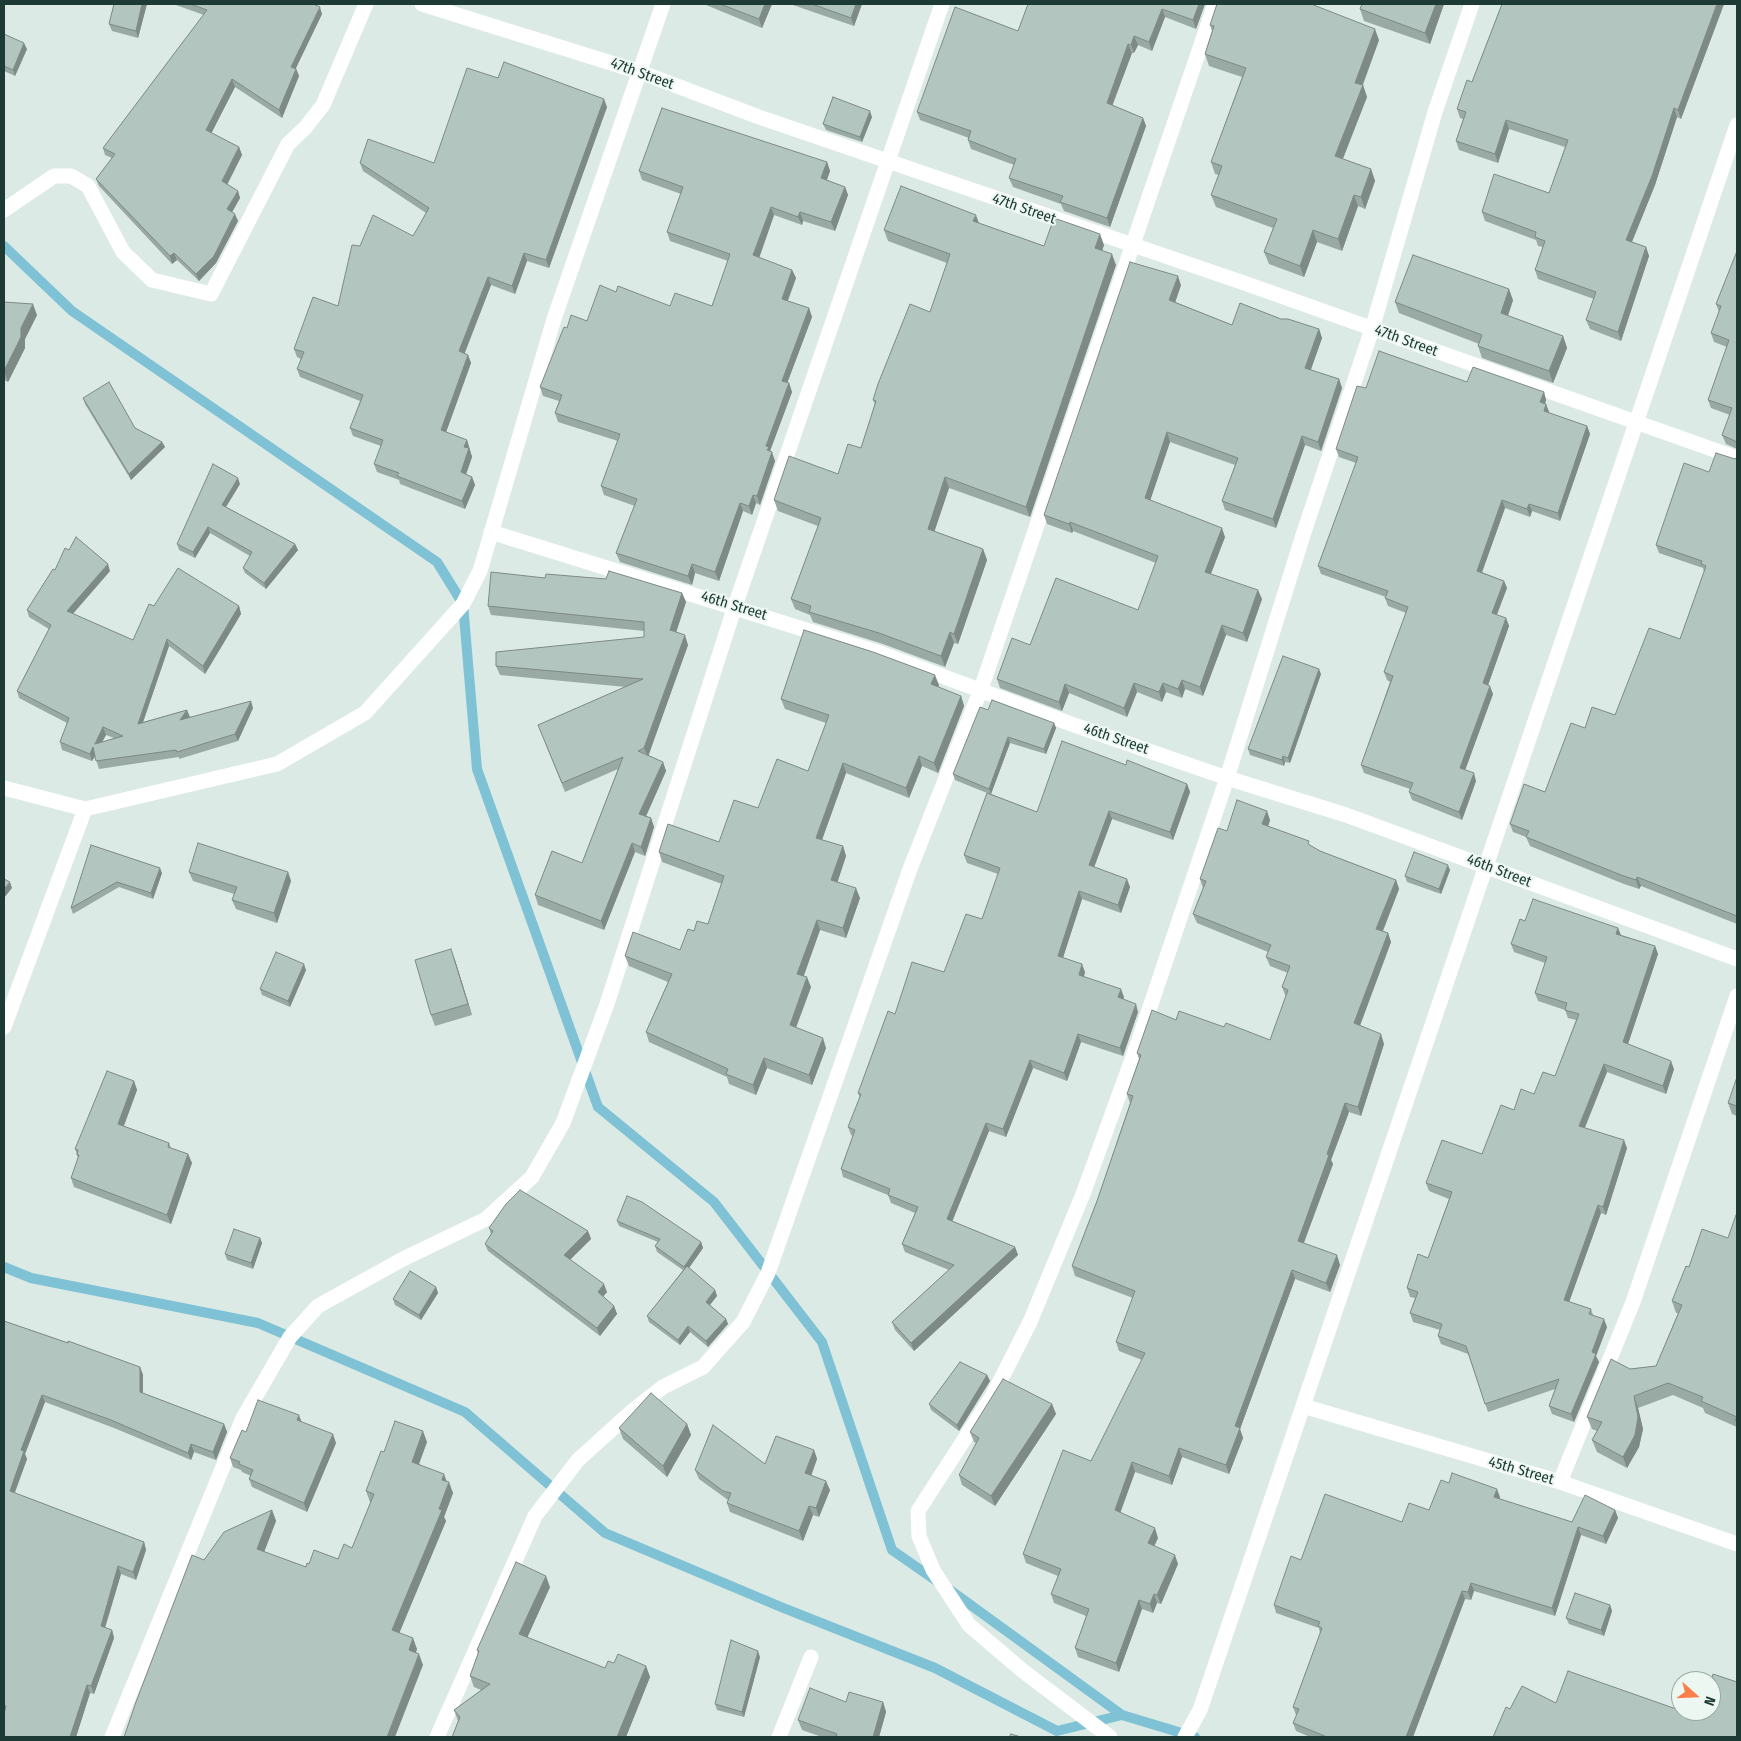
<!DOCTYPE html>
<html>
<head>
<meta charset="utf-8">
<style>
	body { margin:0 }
	#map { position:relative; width:1741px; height:1741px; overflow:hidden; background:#dceae5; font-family:"Fira Sans Condensed",sans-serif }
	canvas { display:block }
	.frame { position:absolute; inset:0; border:5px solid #1d3a34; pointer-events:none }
	.north { position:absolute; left:1671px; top:1671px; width:50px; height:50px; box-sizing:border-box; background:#edf7f2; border:1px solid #9aaba6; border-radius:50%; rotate:110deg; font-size:14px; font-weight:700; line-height:20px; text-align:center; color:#1d3a34 }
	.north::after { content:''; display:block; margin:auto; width:18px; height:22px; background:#fd7f48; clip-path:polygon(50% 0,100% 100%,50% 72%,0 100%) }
</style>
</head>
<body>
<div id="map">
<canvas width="1741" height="1741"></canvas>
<div class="frame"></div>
<div class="north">N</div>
</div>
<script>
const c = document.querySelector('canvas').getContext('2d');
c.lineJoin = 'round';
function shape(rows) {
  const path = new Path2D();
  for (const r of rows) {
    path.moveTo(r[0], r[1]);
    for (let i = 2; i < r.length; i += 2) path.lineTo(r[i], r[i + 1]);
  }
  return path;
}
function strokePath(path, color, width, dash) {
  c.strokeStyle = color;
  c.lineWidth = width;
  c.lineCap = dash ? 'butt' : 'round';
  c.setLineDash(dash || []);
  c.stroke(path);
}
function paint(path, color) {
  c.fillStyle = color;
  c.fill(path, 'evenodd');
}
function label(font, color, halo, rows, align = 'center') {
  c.font = font + ' "Fira Sans Condensed",sans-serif';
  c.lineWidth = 4;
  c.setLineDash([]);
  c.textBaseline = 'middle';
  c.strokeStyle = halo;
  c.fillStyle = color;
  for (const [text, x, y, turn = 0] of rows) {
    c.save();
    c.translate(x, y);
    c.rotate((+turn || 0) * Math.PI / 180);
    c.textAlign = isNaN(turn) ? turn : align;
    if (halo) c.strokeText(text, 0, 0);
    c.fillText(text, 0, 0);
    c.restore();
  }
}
const stream = shape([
	[4,246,72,311,437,562,463,604,477,769,598,1107,714,1202,822,1342,892,1550,938,1582],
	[4,1267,31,1278,258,1323,465,1412,605,1533,781,1607,935,1668,1057,1731,1122,1715],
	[950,1590,1122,1715,1195,1737]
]);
const minor = shape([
	[422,4,640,72,759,117,1247,284,1737,458],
	[4,210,54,176,71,176,88,186,123,252,152,280,211,294,288,144,305,128,323,105,366,4],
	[491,532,880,653,1074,725,1227,778,1346,815,1737,959],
	[4,788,85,809,277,764,365,713,463,604,480,571,554,319,663,4],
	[4,1027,85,809],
	[1303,1406,1560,1482,1737,1544],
	[1560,1482,1633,1302,1737,996],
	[112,1737,243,1418,290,1337,318,1306,403,1259,486,1219,532,1177,563,1123,607,1004,735,606,942,4],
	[437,1737,535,1516,578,1460,630,1413,663,1387,703,1367,743,1322,768,1273,910,869,981,689,1215,4],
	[779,1737,811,1657],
	[1110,1737,1023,1671,969,1625,933,1570,919,1536,918,1511,993,1395,1030,1322,1083,1194,1139,1040,1227,778,1304,532,1372,329,1435,112,1472,4],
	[1185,1737,1200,1710,1737,125]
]);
const wall = shape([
	[114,4,147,4,138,38,112,31,109,24],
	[173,4,313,4,322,14,296,68,299,76,282,118,235,87,211,133,239,147,242,155,227,184,238,191,240,198,232,212,238,221,216,263,199,281,177,260,172,264,99,186,96,179,112,158,105,155,103,148,204,15],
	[705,4,772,4,762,28,706,5],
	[790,4,862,4,854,26],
	[1028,4,1205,4,1196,29,1165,17,1152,51,1138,45,1134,53,1132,53,1112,105,1143,118,1146,126,1110,227,1064,211,1061,204,1013,187,1009,178,1014,165,971,149,968,140,969,138,920,120,917,112,1018,31],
	[1444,4,1430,44,1364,21,1360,9],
	[1502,4,1724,4,1681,119,1677,117,1655,185,1632,242,1646,247,1649,256,1621,341,1590,329,1586,320,1594,299,1538,279,1535,270,1543,247,1538,246,1536,240,1485,221,1482,212,1549,193,1565,147,1509,129,1498,163,1459,150,1456,141,1463,119,1460,118,1457,109,1472,82],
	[1210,25,1379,40,1363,85,1367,97,1343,159,1371,169,1375,181,1365,209,1358,206,1342,251,1317,242,1304,277,1269,264,1264,252,1273,228,1216,207,1211,195,1219,175,1215,174,1211,162,1242,77,1209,66,1205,54,1212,31],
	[4,34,27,49,15,76,4,71],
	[498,78,607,107,549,268,527,261,515,294,491,285,465,353,468,355,471,363,446,432,467,440,472,457,466,474,472,477,475,485,465,509,400,484,399,480,377,472,374,464,381,446,353,436,350,428,360,401,300,377,297,369,301,359,297,357,294,349,338,306,360,246,413,236,426,213,363,171,360,163,434,163],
	[872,117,862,142,826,130,823,124],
	[827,162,830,171,827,180,845,187,848,195,835,231,803,221,802,225,774,215,759,258,792,270,796,278,788,301,809,308,812,317,787,383,789,383,792,392,770,451,775,461,760,505,756,503,752,515,743,511,719,581,695,573,692,585,620,562,616,553,635,506,604,495,601,486,618,441,558,422,555,413,559,401,543,396,540,387,567,328,587,321,616,292,670,306,712,306,728,261,670,241,667,232,681,194,642,180,639,171],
	[979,223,1044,246,1104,245,1102,251,1116,265,1030,517,949,488,934,531,983,549,987,560,958,644,954,643,945,667,883,644,813,622,810,615,795,609,791,599,818,526,778,511,774,500,838,474,861,448,875,404,873,400,930,312,947,263,888,241,884,230],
	[1737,251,1737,449,1726,444,1722,435,1730,415,1711,408,1708,400,1727,347,1714,342,1711,333,1719,312,1716,304],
	[1181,285,1175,302,1232,325,1281,319,1319,329,1322,338,1311,370,1339,379,1342,388,1321,451,1305,445,1276,528,1225,510,1222,501,1235,465,1170,442,1150,500,1225,537,1211,574,1262,599,1247,642,1226,635,1203,696,1185,689,1182,698,1166,692,1162,702,1137,692,1127,717,1069,693,1062,711,1000,688,997,679,1030,645,1138,610,1156,563,1073,531,1072,533,1047,524,1044,515],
	[1513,300,1508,316,1563,336,1567,348,1553,383,1482,358,1478,346,1479,344,1399,313,1395,302],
	[4,302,37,315,25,339,25,348,8,382,4,380],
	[1467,382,1544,392,1546,400,1545,404,1546,404,1549,412,1549,413,1587,426,1590,434,1560,521,1532,511,1530,517,1505,508,1482,572,1504,581,1507,588,1497,615,1506,618,1509,626,1488,685,1493,694,1465,770,1476,781,1462,820,1412,800,1409,792,1410,789,1364,773,1361,765,1390,682,1387,680,1384,672,1406,613,1388,606,1385,598,1386,597,1321,574,1318,566,1356,463,1339,457,1336,449,1366,388],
	[83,398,135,428,162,442,165,447,131,480,85,404],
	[1737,457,1737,924,1641,886,1639,889,1624,884,1530,846,1526,837,1513,832,1510,824,1545,792,1585,728,1615,715,1680,639,1704,572,1703,568,1659,553,1656,545,1709,472],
	[240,484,226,507,295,544,298,550,266,589,245,573,243,568,250,556,210,533,195,558,179,550,177,544],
	[55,570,110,571,73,614,133,640,154,606,239,606,241,614,205,674,169,646,143,722,187,710,190,717,253,708,238,741,179,759,179,757,99,769,95,756,92,761,62,750,60,742,67,723,19,698,17,691,49,629,29,617,27,610],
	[106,735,114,738,102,742],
	[682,593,686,602,676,632,688,645,648,755,663,762,666,771,646,816,651,818,654,827,645,856,635,852,604,930,538,905,535,895,582,863,618,769,565,792,538,725,626,687,500,675,496,666,644,637,644,631,491,615,488,606],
	[1321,674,1290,763,1285,762,1284,766,1250,755,1248,749],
	[939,685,938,687,961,696,964,706,938,773,922,766,909,798,846,773,822,840,843,846,846,856,837,882,860,898,846,938,820,930,803,976,811,987,796,1028,826,1048,812,1085,767,1068,756,1095,729,1084,727,1077,649,1042,646,1032,668,982,629,966,625,956,680,950,694,931,708,924,722,884,662,862,659,852,719,842,758,808,808,771,826,723,785,709,781,699],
	[988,710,1054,723,1056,728,1046,754,1010,743,991,794,1037,812,1126,765,1187,784,1190,792,1173,840,1112,819,1094,867,1130,887,1121,913,1082,899,1063,957,1085,972,1084,977,1124,997,1123,999,1138,1012,1123,1056,1081,1042,1067,1081,1033,1068,1006,1137,989,1131,952,1221,1015,1247,1018,1255,914,1351,895,1330,892,1322,949,1270,905,1252,902,1244,915,1213,891,1203,888,1195,843,1177,841,1169,853,1136,851,1135,848,1127,860,1098,858,1093,895,1014,944,972,982,919,998,874,967,863,964,855,987,793,955,780,953,774],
	[1270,820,1268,826,1320,851,1396,880,1399,889,1383,931,1388,933,1391,942,1360,1026,1384,1044,1361,1116,1349,1112,1331,1160,1333,1164,1304,1243,1340,1265,1330,1292,1295,1279,1240,1429,1243,1438,1229,1474,1182,1457,1172,1485,1135,1472,1120,1513,1158,1538,1154,1546,1178,1564,1161,1604,1157,1603,1153,1613,1142,1609,1119,1672,1078,1657,1075,1648,1086,1616,1054,1603,1051,1594,1058,1576,1026,1563,1023,1554,1091,1461,1142,1360,1119,1351,1116,1342,1133,1298,1075,1276,1072,1266,1097,1201,1130,1103,1127,1094,1139,1059,1137,1053,1176,1020,1224,1027,1270,1040,1286,997,1282,987,1288,973,1270,966,1266,957,1268,952,1197,923,1193,914,1203,888,1200,879,1227,831],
	[91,845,162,873,153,899,119,887,73,914,71,908],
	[1450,870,1441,894,1407,882,1405,876],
	[189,872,288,872,291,881,277,923,236,909,232,900,234,894,193,881],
	[1525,921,1618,928,1621,935,1655,946,1658,954,1628,1044,1674,1069,1666,1094,1607,1072,1585,1128,1627,1148,1606,1215,1601,1213,1569,1302,1591,1309,1593,1315,1607,1327,1596,1356,1599,1362,1574,1422,1552,1414,1549,1406,1555,1389,1488,1412,1468,1354,1441,1344,1438,1336,1440,1330,1413,1322,1410,1313,1415,1298,1410,1297,1407,1288,1428,1258,1449,1199,1429,1191,1426,1183,1482,1154,1514,1110,1555,1076,1576,1020,1568,1018,1565,1010,1538,1001,1535,993,1545,963,1514,952,1511,944],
	[455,960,472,1015,435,1026,431,1015],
	[306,970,290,1007,262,995,260,989],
	[1737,1077,1737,1116,1732,1114,1728,1103],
	[134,1081,137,1090,124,1126,169,1143,171,1148,188,1154,192,1163,171,1224,74,1187,71,1178,78,1158,75,1149],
	[1737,1212,1737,1427,1705,1413,1703,1408,1673,1395,1638,1408,1643,1429,1639,1447,1627,1468,1597,1452,1592,1440,1597,1431,1592,1429,1587,1417,1630,1369,1656,1366,1678,1313,1676,1313,1672,1301,1689,1267,1728,1238],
	[617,1221,701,1242,703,1248,689,1268,715,1290,717,1296,710,1305,726,1319,728,1324,708,1347,690,1332,680,1345,649,1322,647,1316,683,1270,657,1252,655,1246,658,1242,619,1226],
	[489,1228,588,1231,591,1239,570,1259,607,1292,603,1297,614,1306,617,1314,600,1336,488,1251,485,1244,491,1234],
	[260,1238,262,1243,253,1269,227,1260,225,1254],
	[436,1287,438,1293,421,1320,395,1305,393,1299],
	[4,1321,140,1367,143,1375,143,1393,224,1424,227,1432,216,1460,194,1452,191,1460,114,1428,45,1402,25,1454,27,1459,15,1493,144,1542,146,1550,136,1580,121,1574,105,1628,112,1630,114,1638,94,1694,90,1693,76,1737,4,1737],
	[987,1375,990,1381,959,1431,931,1410,929,1404],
	[1052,1404,1056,1414,995,1506,962,1485,959,1475,976,1443,974,1442,970,1432],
	[302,1422,336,1443,307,1512,252,1487,249,1479,251,1476,242,1472,241,1470,233,1467,230,1458,246,1432],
	[687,1424,691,1435,667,1477,623,1439,619,1428],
	[427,1442,419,1464,447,1482,453,1493,444,1517,446,1521,399,1633,417,1649,416,1652,423,1665,204,1560,272,1510,276,1521,264,1552,306,1567,309,1564,338,1559,352,1548,371,1502,370,1502,366,1491,384,1452],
	[814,1450,817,1459,811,1475,830,1490,819,1517,813,1515,803,1541,730,1512,727,1503,728,1500,699,1479,695,1470,765,1464],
	[1449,1483,1500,1497,1499,1499,1572,1522,1615,1510,1618,1518,1606,1544,1581,1535,1555,1616,1474,1591,1471,1600,1465,1599,1413,1737,1310,1737,1296,1731,1293,1723,1297,1715,1296,1715,1293,1707,1320,1633,1319,1628,1276,1613,1274,1605,1301,1560,1402,1522,1429,1510],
	[550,1587,527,1637,605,1668,614,1663,646,1666,650,1677,626,1737,452,1737,458,1721,454,1710,481,1690,474,1687,470,1676,478,1654,477,1650],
	[1610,1605,1612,1611,1604,1636,1569,1624,1566,1618],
	[760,1657,744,1717,717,1710,715,1704],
	[846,1702,883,1702,886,1712,879,1737,822,1737,802,1730,798,1720]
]);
const shadedWall = shape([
	[142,4,147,4,138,38,136,31],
	[765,4,772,4,762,28,759,19],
	[856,4,862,4,854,26,851,18],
	[1199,4,1205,4,1196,29,1193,20],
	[1436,4,1444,4,1430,44,1425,33],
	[1717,4,1724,4,1681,119,1678,110],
	[320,7,322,14,293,74,291,67],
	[1162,9,1165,17,1152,51,1149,42],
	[1375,29,1379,40,1359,94,1355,83],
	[1134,36,1138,45,1134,53,1131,45],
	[24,43,27,49,15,76,13,70],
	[1128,44,1132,53,1110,112,1107,103],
	[296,69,299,76,282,118,279,110],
	[232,79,235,87,209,138,206,130],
	[1363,85,1367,97,1339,168,1335,156],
	[604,99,607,107,549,268,546,260],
	[1674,108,1677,117,1655,185,1629,249,1626,240],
	[870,111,872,117,862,142,860,137],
	[1143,118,1146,126,1110,227,1107,218],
	[1506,120,1509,129,1498,163,1495,154],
	[239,147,242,155,225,189,222,181],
	[827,162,830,171,824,187,821,178],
	[1371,169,1375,181,1365,209,1361,197],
	[845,187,848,195,835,231,831,222],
	[238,191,240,198,230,216,227,209],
	[1354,195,1358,206,1342,251,1338,239],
	[771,207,774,215,757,264,753,255],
	[800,212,803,221,802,225,798,217],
	[235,214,238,221,216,263,199,281,196,274],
	[976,215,980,226,973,221],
	[1313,230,1317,242,1304,277,1300,266],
	[1100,234,1104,245,1099,259,1095,248],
	[1646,247,1649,256,1621,341,1618,332],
	[174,253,177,260,172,264,170,256],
	[524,253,527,261,515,294,512,286],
	[1112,254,1116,265,1030,517,1026,507],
	[792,270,796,278,785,307,782,299],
	[1178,276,1181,285,1173,309,1169,300],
	[488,277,491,285,462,359,459,351],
	[1509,289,1513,300,1505,324,1501,313],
	[33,304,37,315,25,339,25,348,8,382,4,371,21,328],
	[809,308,812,317,785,389,782,381],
	[1319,329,1322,338,1308,377,1305,368],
	[1563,336,1567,348,1553,383,1549,371],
	[468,355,471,363,444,438,441,430],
	[1339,379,1342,388,1321,451,1318,442],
	[789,383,792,392,770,451,772,452,775,461,760,505,757,496,766,446],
	[1544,392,1546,400,1543,410,1540,402],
	[1546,404,1549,412,1547,419,1544,411],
	[1587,426,1590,434,1560,521,1558,513],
	[1167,432,1170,442,1148,507,1145,498],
	[1302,436,1305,445,1276,528,1273,519],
	[467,440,472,457,464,480,461,472,464,447],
	[162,442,165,447,131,480,129,474],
	[472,477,475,485,465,509,462,501],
	[945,477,949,488,932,539,928,529],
	[238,478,240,484,224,510,222,505],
	[753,495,756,503,752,515,749,506],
	[1502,500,1505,508,1480,578,1477,571],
	[740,503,743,511,719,581,715,572],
	[1529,504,1532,511,1530,517,1527,509],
	[1070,522,1073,531,1072,533,1069,524],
	[208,527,210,533,195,558,193,552],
	[1222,528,1225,537,1208,581,1205,572],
	[295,544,298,550,266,589,264,583],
	[983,549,987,560,958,644,954,634],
	[108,564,110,571,69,618,67,611],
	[692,564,695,573,692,585,688,576],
	[1504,581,1507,588,1494,621,1492,613],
	[1258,590,1262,599,1247,642,1243,633],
	[682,593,686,602,674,639,670,630],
	[239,606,241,614,205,674,203,666],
	[1506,618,1509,626,1486,691,1483,683],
	[1222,625,1226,635,1203,696,1200,687],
	[950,632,954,643,945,667,941,656],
	[685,635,688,645,648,757,644,748],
	[167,639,169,646,140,731,138,724],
	[1319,669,1321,674,1290,763,1288,758],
	[935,675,939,685,935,694,931,684],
	[1182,680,1185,689,1182,698,1178,689],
	[1134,683,1137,692,1127,717,1124,708],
	[1163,683,1166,692,1162,702,1159,692],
	[1065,684,1069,693,1062,711,1059,702],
	[1490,686,1493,694,1463,776,1460,768],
	[961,696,964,706,938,773,934,763],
	[251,701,253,708,238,741,235,734],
	[187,710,190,718,180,720],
	[1054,723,1056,728,1046,754,1044,749],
	[103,727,106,735,97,751,95,744],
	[1008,737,1010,743,991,794,989,789],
	[93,747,96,755,92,761,90,754],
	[919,756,922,766,909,798,906,788],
	[1283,756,1285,762,1284,766,1282,760],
	[663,762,666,771,643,823,639,814],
	[843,763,846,773,819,848,816,838],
	[1474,773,1476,781,1462,820,1459,812],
	[1187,784,1190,792,1173,840,1170,832],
	[1109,811,1112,819,1092,873,1089,865],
	[1267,811,1270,820,1266,833,1262,824],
	[651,818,654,827,645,856,641,847],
	[632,843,635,852,604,930,601,921],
	[843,846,846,856,835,890,831,880],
	[1448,865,1450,870,1441,894,1439,889],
	[160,868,162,873,153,899,151,893],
	[288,872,291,881,277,923,274,913],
	[1637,877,1641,886,1639,889,1636,880],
	[1127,879,1130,887,1121,913,1118,905],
	[1396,880,1399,889,1380,938,1376,929],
	[10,882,12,888,4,898,4,889],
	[856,888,860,898,846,938,843,928],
	[1079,891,1082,899,1061,964,1058,956],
	[817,920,820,930,801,984,797,974],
	[1618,928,1621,936,1616,934],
	[1388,933,1391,942,1357,1033,1354,1023],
	[1655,946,1658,954,1626,1050,1623,1042],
	[451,949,455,960,472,1015,468,1004],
	[304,964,306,970,290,1007,288,1001],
	[1082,964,1085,972,1082,983,1079,975],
	[807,977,811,987,793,1035,790,1025],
	[1121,989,1124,997,1121,1005,1118,997],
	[1136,1004,1138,1012,1123,1056,1120,1048],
	[1078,1034,1081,1042,1067,1081,1064,1073],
	[1381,1034,1384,1044,1361,1116,1358,1107],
	[823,1038,826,1048,812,1085,809,1075],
	[764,1058,767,1068,756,1095,753,1085],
	[1030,1060,1033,1068,1006,1137,1003,1129],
	[1671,1061,1674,1069,1666,1094,1663,1086],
	[1604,1064,1607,1072,1582,1134,1579,1126],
	[134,1081,137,1090,121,1133,118,1124],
	[1345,1103,1349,1112,1331,1160,1333,1164,1301,1250,1298,1241,1327,1154],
	[986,1123,989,1131,950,1227,947,1219],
	[1624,1140,1627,1148,1606,1215,1603,1207],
	[188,1154,192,1163,171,1224,167,1215],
	[1598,1205,1601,1213,1567,1308,1564,1300],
	[588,1231,591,1239,567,1263,564,1255],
	[260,1238,262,1243,253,1269,251,1263],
	[701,1242,703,1248,686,1272,684,1267],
	[1015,1247,1018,1255,914,1351,911,1343],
	[1337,1255,1340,1265,1330,1292,1326,1283],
	[1292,1270,1295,1279,1240,1429,1243,1438,1229,1474,1226,1465,1235,1426],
	[604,1284,607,1292,600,1300,598,1292],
	[436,1287,438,1293,421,1320,419,1315],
	[715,1290,717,1296,708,1307,706,1302],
	[614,1306,617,1314,600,1336,597,1328],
	[726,1319,728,1324,708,1347,706,1341],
	[1604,1319,1607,1327,1596,1356,1599,1362,1574,1422,1571,1414],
	[688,1326,690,1332,680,1345,678,1340],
	[140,1367,143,1375,143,1399,140,1392],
	[987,1375,990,1381,959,1431,957,1425],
	[42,1395,45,1402,25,1454,27,1459,12,1499,10,1491,21,1450],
	[1634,1396,1638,1408,1643,1429,1639,1447,1627,1468,1623,1457],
	[1052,1404,1056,1414,995,1506,991,1496],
	[299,1415,302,1423,297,1420],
	[224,1424,227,1432,216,1460,213,1452],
	[687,1424,691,1435,667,1477,663,1466],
	[423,1431,427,1442,416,1472,412,1462],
	[333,1434,336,1443,307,1512,304,1503],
	[191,1444,194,1452,191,1460,188,1453],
	[1179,1448,1182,1457,1172,1485,1169,1476],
	[814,1450,817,1459,809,1482,805,1473],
	[1132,1462,1135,1472,1118,1519,1115,1510],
	[444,1474,448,1485,442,1480],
	[826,1481,830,1490,819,1517,816,1508],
	[449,1482,453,1493,444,1517,446,1521,396,1641,392,1630],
	[1497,1489,1500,1497,1497,1505,1494,1497],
	[809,1506,813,1515,803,1541,799,1531],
	[272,1510,276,1521,261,1560,257,1549],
	[1615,1510,1618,1518,1606,1544,1603,1536],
	[1578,1527,1581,1535,1555,1616,1552,1608],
	[1155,1528,1158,1538,1151,1553,1148,1543],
	[144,1542,146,1550,136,1580,133,1572],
	[1175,1555,1178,1564,1161,1604,1157,1595],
	[118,1566,121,1574,103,1634,101,1626],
	[546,1576,550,1587,524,1645,519,1634],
	[1471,1583,1474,1591,1471,1600,1468,1592],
	[1462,1591,1465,1599,1413,1737,1406,1737],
	[1154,1594,1157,1603,1153,1613,1150,1604],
	[1139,1600,1142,1609,1119,1672,1116,1663],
	[1610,1605,1612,1611,1604,1636,1601,1630],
	[112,1630,114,1638,94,1694,91,1686],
	[413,1638,417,1649,413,1661,409,1650],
	[758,1651,760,1657,744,1717,742,1712],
	[419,1654,423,1665,395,1737,387,1737],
	[646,1666,650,1677,626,1737,617,1737],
	[87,1685,90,1693,76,1737,70,1737],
	[883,1702,886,1712,879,1737,873,1737]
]);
const building = shape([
	[114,4,142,4,136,31,109,24,114,4],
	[190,4,313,4,320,7,291,67,296,69,279,110,232,79,206,130,239,147,222,181,238,191,227,209,235,214,214,256,196,274,174,253,170,256,96,179,115,154,103,148,207,10,190,4],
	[720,4,765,4,759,19,720,4],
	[812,4,856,4,851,18,812,4],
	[1028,4,1199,4,1193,20,1162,9,1149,42,1134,36,1131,45,1128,44,1107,103,1143,118,1107,218,1060,202,1063,196,1009,178,1016,159,968,140,971,131,917,112,955,7,1018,31,1028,4],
	[1217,4,1311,4,1375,29,1355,83,1363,85,1335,156,1371,169,1361,197,1354,195,1338,239,1313,230,1300,266,1264,252,1277,219,1211,195,1222,166,1211,162,1246,68,1205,54,1214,26,1210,25,1217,4],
	[1362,4,1436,4,1425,33,1360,9,1362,4],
	[1502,4,1717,4,1678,110,1674,108,1652,176,1626,240,1646,247,1618,332,1586,320,1596,292,1535,270,1545,241,1535,237,1536,232,1482,212,1494,174,1549,193,1568,140,1506,120,1495,154,1456,141,1466,112,1457,109,1467,80,1472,82,1502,4],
	[4,34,24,43,13,70,4,66,4,34],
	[504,62,604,99,546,260,524,253,512,286,488,277,459,351,468,355,441,430,467,440,464,447,469,448,461,472,472,477,462,501,397,476,399,473,374,464,383,440,350,428,363,395,297,369,304,352,294,349,313,297,338,306,352,245,360,246,373,215,413,236,429,208,360,163,368,139,434,163,467,68,498,78,504,62],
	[833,97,870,111,860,137,823,124,833,97],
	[662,108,827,162,821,178,845,187,831,222,800,212,798,217,771,207,753,255,792,270,782,299,809,308,782,381,789,383,766,446,769,447,767,450,772,452,757,496,753,495,749,506,740,503,715,572,692,564,688,576,616,553,637,499,601,486,620,434,555,413,562,395,540,387,564,327,567,328,571,315,587,321,600,285,616,292,618,286,670,306,675,293,712,306,730,254,667,232,683,187,639,171,662,108],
	[901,186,976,215,973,221,1044,246,1054,218,1100,234,1095,248,1112,254,1026,507,945,477,928,529,983,549,954,634,950,632,941,656,879,633,809,612,811,606,791,599,821,518,774,500,789,456,838,474,848,444,861,448,876,401,873,400,878,384,910,304,930,312,950,254,884,230,901,186],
	[1737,251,1737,442,1722,435,1732,408,1708,400,1729,340,1711,333,1721,306,1716,304,1737,251],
	[1413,255,1509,289,1501,313,1563,336,1549,371,1478,346,1482,335,1395,302,1413,255],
	[1130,262,1178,276,1169,300,1232,325,1240,303,1281,319,1288,319,1319,329,1305,368,1339,379,1318,442,1302,436,1273,519,1222,501,1238,458,1167,432,1145,498,1222,528,1205,572,1258,590,1243,633,1222,625,1200,687,1182,680,1178,689,1163,683,1159,692,1134,683,1124,708,1065,684,1059,702,997,679,1012,638,1030,645,1056,578,1138,610,1158,556,1070,522,1069,524,1044,515,1130,262],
	[4,302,33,304,21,328,21,337,4,371,4,302],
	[1379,351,1467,382,1473,367,1544,392,1540,402,1546,404,1544,411,1587,426,1558,513,1529,504,1527,509,1502,500,1477,571,1504,581,1492,613,1506,618,1483,683,1490,686,1460,768,1474,773,1459,812,1409,792,1413,783,1361,765,1393,676,1384,672,1408,607,1385,598,1388,591,1318,566,1358,457,1336,449,1357,386,1366,388,1379,351],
	[109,382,135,428,162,442,129,474,83,398,109,382],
	[1716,453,1735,459,1737,457,1737,916,1637,877,1636,880,1621,875,1526,837,1529,831,1510,824,1524,784,1545,792,1571,723,1585,728,1592,707,1615,715,1649,628,1680,639,1706,566,1701,564,1702,561,1656,545,1684,463,1709,472,1716,453],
	[213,464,238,478,222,505,295,544,264,583,243,568,252,552,208,527,193,552,177,544,213,464],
	[76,537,108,564,67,611,133,640,149,604,154,606,178,568,239,606,203,666,167,639,138,724,187,710,180,720,251,701,235,734,177,752,176,750,96,761,93,747,90,754,60,742,69,718,17,691,51,625,27,610,53,569,55,570,65,548,69,550,76,537],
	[103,727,123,736,95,744,103,727],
	[609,571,682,593,670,630,685,635,644,748,638,751,663,762,639,814,651,818,641,847,632,843,601,921,535,895,552,851,582,863,623,757,562,783,538,725,643,679,496,666,496,652,644,637,644,622,488,606,491,572,545,578,546,574,606,579,609,571],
	[804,630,873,652,935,675,931,684,961,696,934,763,919,756,906,788,843,763,816,838,843,846,831,880,856,888,843,928,817,920,797,974,807,977,790,1025,823,1038,809,1075,764,1058,753,1085,726,1074,728,1069,646,1032,672,974,625,956,633,932,680,950,688,929,694,931,697,921,708,924,724,876,659,852,668,824,719,842,734,800,758,808,777,759,808,771,829,715,781,699,804,630],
	[1283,656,1319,669,1288,758,1283,756,1282,760,1248,749,1283,656],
	[992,700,1054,723,1044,749,1008,737,989,789,953,774,980,707,988,710,992,700],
	[1062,741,1126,765,1127,760,1187,784,1170,832,1109,811,1089,865,1127,879,1118,905,1079,891,1058,956,1082,964,1079,975,1121,989,1118,997,1136,1004,1120,1048,1078,1034,1064,1073,1030,1060,1003,1129,986,1123,947,1219,1015,1247,911,1343,892,1322,954,1265,902,1244,918,1207,888,1195,890,1189,841,1169,855,1130,848,1127,861,1094,858,1093,888,1011,895,1014,912,962,944,972,966,914,982,919,1000,868,964,855,987,793,1037,812,1062,741],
	[1237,800,1267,811,1262,824,1309,841,1308,844,1320,851,1396,880,1376,929,1388,933,1354,1023,1381,1034,1358,1107,1345,1103,1327,1154,1329,1155,1298,1241,1337,1255,1326,1283,1292,1270,1235,1426,1240,1428,1226,1465,1179,1448,1169,1476,1132,1462,1115,1510,1155,1528,1148,1543,1175,1555,1157,1595,1154,1594,1150,1604,1139,1600,1116,1663,1075,1648,1089,1609,1051,1594,1061,1569,1023,1554,1063,1450,1091,1461,1145,1353,1116,1342,1135,1291,1072,1266,1097,1201,1133,1096,1127,1094,1141,1055,1137,1053,1152,1010,1176,1020,1179,1011,1224,1027,1226,1023,1270,1040,1288,990,1282,987,1290,966,1266,957,1271,945,1193,914,1206,881,1200,879,1218,828,1227,831,1237,800],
	[198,843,288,872,274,913,232,900,237,887,189,872,198,843],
	[91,845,160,868,151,893,117,882,71,908,91,845],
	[1414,852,1448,865,1439,889,1405,876,1414,852],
	[4,879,10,882,4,889,4,879],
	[1533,899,1618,928,1616,934,1655,946,1623,1042,1671,1061,1663,1086,1604,1064,1579,1126,1624,1140,1603,1207,1598,1205,1564,1300,1591,1309,1589,1314,1604,1319,1592,1352,1596,1354,1571,1414,1549,1406,1559,1379,1485,1404,1466,1346,1438,1336,1442,1324,1410,1313,1418,1292,1407,1288,1418,1254,1428,1258,1452,1192,1426,1183,1442,1140,1482,1154,1501,1105,1514,1110,1521,1089,1534,1094,1543,1072,1555,1076,1579,1014,1565,1010,1567,1003,1535,993,1547,957,1511,944,1520,919,1525,921,1533,899],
	[451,949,468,1004,431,1015,415,960,451,949],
	[276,952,304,964,288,1001,260,989,276,952],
	[107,1071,134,1081,118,1124,169,1143,168,1147,188,1154,167,1215,71,1178,79,1155,77,1155,78,1150,75,1149,107,1071],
	[1737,1077,1737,1106,1728,1103,1737,1077],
	[520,1190,588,1231,564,1255,604,1284,598,1292,614,1306,597,1328,485,1244,493,1231,489,1228,506,1204,520,1190],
	[627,1196,642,1202,701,1242,684,1267,655,1246,660,1239,617,1221,627,1196],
	[1737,1212,1737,1421,1735,1420,1737,1417,1701,1401,1703,1397,1668,1383,1634,1396,1638,1417,1635,1435,1623,1457,1592,1440,1602,1422,1587,1417,1611,1359,1630,1369,1656,1366,1682,1305,1672,1301,1686,1266,1689,1267,1702,1229,1728,1238,1737,1212],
	[234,1229,260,1238,251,1263,225,1254,234,1229],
	[687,1266,715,1290,706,1302,726,1319,706,1341,688,1326,678,1340,647,1316,687,1266],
	[410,1271,436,1287,419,1315,393,1299,410,1271],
	[4,1321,68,1343,68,1341,140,1367,140,1392,224,1424,213,1452,191,1444,188,1453,111,1420,42,1395,21,1450,24,1451,10,1491,144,1542,133,1572,118,1566,101,1626,112,1630,91,1686,87,1685,70,1737,4,1737,4,1714,6,1706,4,1705,4,1321],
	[960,1362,987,1375,957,1425,929,1404,960,1362],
	[1003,1379,1052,1404,991,1496,959,1475,979,1438,970,1432,1003,1379],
	[651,1393,687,1424,663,1466,619,1428,651,1393],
	[258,1400,299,1415,297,1420,333,1434,304,1503,249,1479,253,1470,239,1464,240,1462,230,1458,242,1430,246,1432,258,1400],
	[395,1421,423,1431,412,1462,444,1474,442,1480,449,1482,439,1509,442,1510,392,1630,413,1638,409,1650,419,1654,387,1737,124,1737,136,1702,192,1555,204,1560,224,1532,272,1510,257,1549,306,1567,307,1563,309,1564,314,1550,338,1559,344,1544,352,1548,374,1494,366,1491,381,1451,384,1452,395,1421],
	[713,1425,765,1464,776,1436,814,1450,805,1473,826,1481,816,1508,809,1506,799,1531,727,1503,731,1493,723,1491,695,1470,713,1425],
	[1452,1473,1497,1489,1494,1497,1572,1522,1585,1495,1615,1510,1603,1536,1578,1527,1552,1608,1471,1583,1468,1592,1462,1591,1406,1737,1327,1737,1293,1723,1299,1709,1293,1707,1322,1628,1318,1626,1320,1622,1274,1605,1291,1556,1301,1560,1325,1494,1402,1522,1409,1503,1429,1510,1441,1480,1449,1483,1452,1473],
	[516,1562,546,1576,519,1634,605,1668,608,1661,614,1663,618,1654,646,1666,617,1737,452,1737,460,1717,454,1710,490,1684,470,1676,479,1651,477,1650,516,1562],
	[1575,1593,1610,1605,1601,1630,1566,1618,1575,1593],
	[731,1640,758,1651,742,1712,715,1704,731,1640],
	[1568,1671,1699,1717,1701,1711,1711,1711,1711,1681,1713,1674,1737,1682,1737,1737,1493,1737,1506,1707,1510,1709,1522,1686,1556,1703,1568,1671],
	[810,1688,846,1702,849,1692,883,1702,873,1737,836,1737,837,1734,798,1720,810,1688],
	[1011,1734,1021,1737,1009,1737,1011,1734]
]);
const streetNames = [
	["47th Street",642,74,20],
	["47th Street",1024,209,19],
	["47th Street",1406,341,20],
	["46th Street",734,606,17],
	["46th Street",1116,739,19],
	["46th Street",1499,871,21],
	["45th Street",1521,1471,16]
];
strokePath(stream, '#7fc2d5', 10);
strokePath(minor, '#fff', 15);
paint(wall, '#99a9a3');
paint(shadedWall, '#7d8a85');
paint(building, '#b2c5be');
strokePath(building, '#7d8a85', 1);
label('15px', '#1d3a34', '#edf7f2', streetNames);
</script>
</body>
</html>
